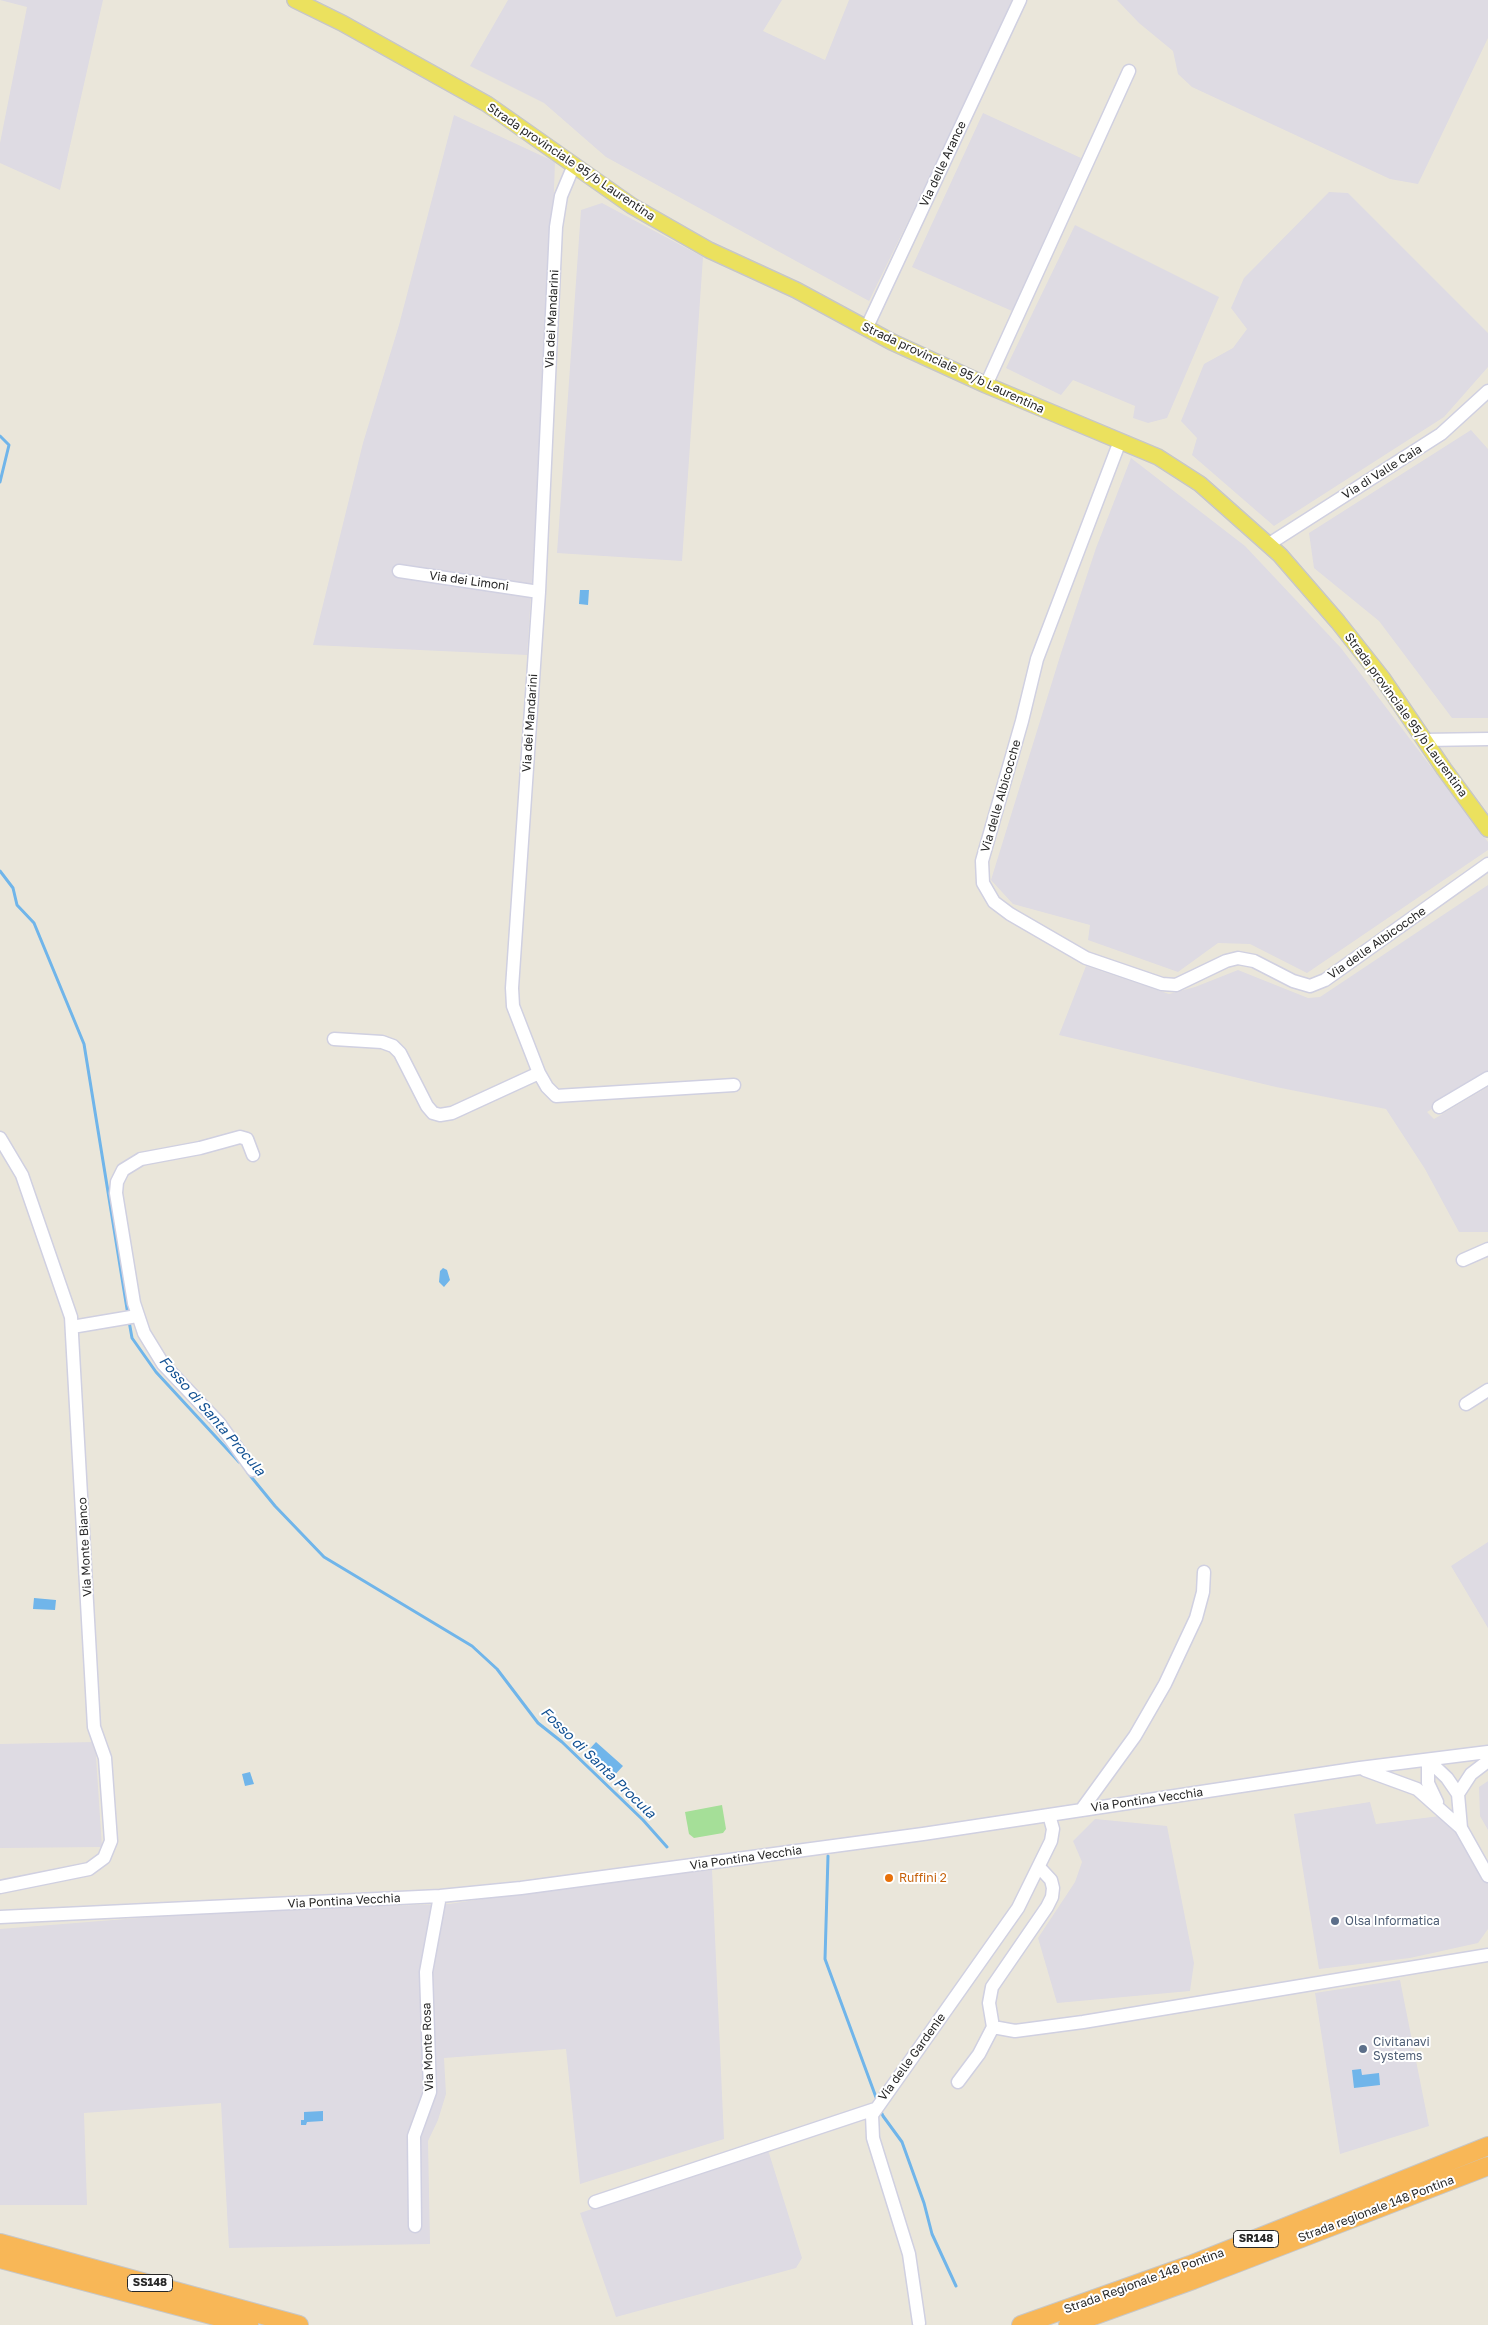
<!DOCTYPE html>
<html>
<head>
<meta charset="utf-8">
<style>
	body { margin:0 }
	canvas { display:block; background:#eae6da }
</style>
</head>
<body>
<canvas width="1488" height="2325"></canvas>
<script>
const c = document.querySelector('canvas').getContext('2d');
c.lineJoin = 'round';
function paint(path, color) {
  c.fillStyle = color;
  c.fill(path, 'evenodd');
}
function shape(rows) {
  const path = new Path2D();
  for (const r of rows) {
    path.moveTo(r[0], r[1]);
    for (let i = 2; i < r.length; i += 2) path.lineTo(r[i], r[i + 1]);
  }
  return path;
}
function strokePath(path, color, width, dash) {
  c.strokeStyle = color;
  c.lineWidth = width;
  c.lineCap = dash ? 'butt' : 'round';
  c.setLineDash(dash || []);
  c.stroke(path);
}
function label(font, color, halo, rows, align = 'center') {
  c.font = font + ' "Golos Text",sans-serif';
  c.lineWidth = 4;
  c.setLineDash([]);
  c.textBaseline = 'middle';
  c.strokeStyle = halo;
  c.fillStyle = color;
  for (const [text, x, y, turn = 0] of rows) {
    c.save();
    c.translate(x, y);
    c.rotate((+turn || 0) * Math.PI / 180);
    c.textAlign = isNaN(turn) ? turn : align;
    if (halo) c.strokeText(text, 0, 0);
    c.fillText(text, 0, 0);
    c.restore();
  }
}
const industrial = shape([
	[0,0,103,0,60,190,0,163,0,143,27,7],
	[508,0,782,0,763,31,825,60,849,0,1016,0,869,301,606,157,544,103,470,66],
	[1117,0,1488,0,1488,38,1418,184,1390,179,1192,87,1178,74,1173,51,1139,23],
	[983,113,1081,158,1012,311,912,267],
	[454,115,555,162,549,321,527,655,313,645,363,443,399,325],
	[1329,192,1348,193,1488,333,1488,367,1444,417,1274,526,1192,455,1197,438,1181,421,1204,364,1233,348,1247,329,1231,308,1244,278],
	[602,203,703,257,682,561,557,553,581,210],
	[1075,225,1219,297,1167,418,1148,423,1133,418,1135,406,1073,380,1061,395,1006,368],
	[1471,430,1488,449,1488,718,1452,718,1379,621,1314,568,1309,533],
	[1131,458,1245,546,1341,648,1488,842,1488,850,1307,973,1250,944,1218,943,1178,972,1088,940,1090,925,1013,904,991,880,1061,653,1096,548],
	[1488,885,1488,1074,1427,1112,1434,1119,1488,1087,1488,1232,1459,1232,1425,1169,1386,1109,1276,1087,1059,1035,1086,966,1169,994,1195,987,1238,970,1308,998,1320,997],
	[1488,1542,1488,1628,1451,1566],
	[95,1742,102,1847,0,1848,0,1744],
	[1488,1781,1488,1830,1480,1816,1479,1787],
	[1370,1802,1376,1824,1440,1816,1476,1852,1488,1884,1488,1929,1478,1943,1410,1958,1319,1969,1294,1814],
	[1095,1819,1167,1826,1194,1963,1190,1991,1057,2003,1038,1938,1075,1882,1082,1862,1073,1841],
	[712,1870,724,2139,580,2184,566,2049,444,2058,446,2094,438,2120,428,2141,430,2244,229,2248,221,2103,84,2113,87,2205,0,2205,0,1929,227,1911,449,1904,569,1886],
	[1400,1980,1429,2126,1340,2154,1315,1993],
	[768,2150,802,2258,796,2268,616,2317,580,2213]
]);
const green = shape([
	[722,1805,726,1829,723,1833,694,1838,689,1834,685,1812]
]);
const water = shape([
	[580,590,589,590,588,605,579,604],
	[443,1268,447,1270,450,1280,444,1287,439,1282,440,1271],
	[34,1598,56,1600,55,1610,33,1609],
	[596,1742,623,1766,611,1779,584,1755],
	[250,1772,254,1784,245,1786,242,1774],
	[1361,2069,1362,2075,1379,2073,1380,2085,1354,2088,1352,2070],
	[323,2111,323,2121,307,2122,306,2125,301,2125,301,2120,304,2120,304,2112]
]);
const stream = shape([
	[0,436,9,445,0,482],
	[0,871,13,888,17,905,34,923,84,1044,128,1315],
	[129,1321,132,1338,156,1372,239,1462],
	[248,1473,275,1506,324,1557,472,1646,497,1669,538,1723,562,1742,643,1820,667,1847],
	[828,1856,825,1959,877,2100],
	[880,2109,883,2116,902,2142,924,2203,932,2234,956,2286]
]);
const minor = shape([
	[574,165,561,196,556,227,539,592,512,988,513,1006,539,1073,547,1087,556,1096,734,1085],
	[866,329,1020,0],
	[986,385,1129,71],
	[1120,441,1037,659,1022,721,982,861,983,883,994,902,1010,914,1086,958,1162,984,1176,985,1226,961,1238,958,1254,961,1293,981,1310,986,1325,980,1488,864],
	[1269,544,1441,434,1488,391],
	[399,571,539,592],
	[1424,740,1488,739],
	[334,1039,382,1042,393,1046,400,1053,427,1106,433,1113,440,1115,452,1113,539,1073],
	[1439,1107,1488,1078],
	[0,1138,22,1175,71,1317,94,1727,105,1758,111,1841,104,1858,89,1869,0,1887],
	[1463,1260,1488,1249],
	[72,1327,137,1316],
	[1466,1404,1488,1390],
	[253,1470,219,1423,163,1364,144,1333,134,1303,116,1193,117,1182,123,1170,141,1159,200,1148,240,1137,247,1139,253,1155],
	[1365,1770,1417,1789,1461,1828,1458,1794,1471,1774,1488,1761],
	[1437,1802,1428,1783,1428,1760,1447,1778,1458,1794],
	[1082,1809,1135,1736,1165,1684,1196,1618,1203,1592,1204,1572],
	[1461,1828,1488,1876],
	[1039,1867,1051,1880,1053,1888,1052,1897,1047,1907,992,1987,989,2003,993,2027,1015,2031,1083,2022,1488,1955],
	[0,1917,440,1896,521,1888,923,1834,1360,1768,1488,1752],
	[958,2082,979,2054,993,2027],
	[595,2202,875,2109],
	[415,2226,414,2136,430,2092,426,1972,440,1896],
	[919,2323,909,2254,873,2138,872,2115,1018,1908,1051,1841,1053,1829,1049,1815]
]);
const major = shape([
	[295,0,342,23,487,104,632,206,709,250,796,290,892,342,986,385,1158,457,1200,484,1280,555,1338,622,1383,679,1444,769,1488,829]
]);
const highway = shape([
	[0,2243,299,2325],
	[0,2259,249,2325],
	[1021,2325,1190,2265,1488,2146],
	[1068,2325,1193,2280,1488,2166]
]);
const markers = [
	[889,1878,5,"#e8710a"],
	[1335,1921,5,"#5c6f8a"],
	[1363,2049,5,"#5c6f8a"]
];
const shields = [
	[1256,2239,45],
	[150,2283,45]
];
const shieldNames = [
	["SR148",1256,2239],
	["SS148",150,2283]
];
const streetNames = [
	["Strada provinciale 95/b Laurentina",571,162,34],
	["Via delle Arance",943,164,-65],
	["Via dei Mandarini",552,319,-87],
	["Strada provinciale 95/b Laurentina",953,368,25],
	["Via di Valle Caia",1382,472,-32],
	["Via dei Limoni",469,581,8],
	["Strada provinciale 95/b Laurentina",1406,715,54],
	["Via dei Mandarini",530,723,-86],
	["Via delle Albicocche",1001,796,-74],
	["Via delle Albicocche",1377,943,-35],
	["Via Monte Bianco",85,1547,-93],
	["Via Pontina Vecchia",1147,1800,-8],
	["Via Pontina Vecchia",746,1858,-8],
	["Via Pontina Vecchia",344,1901,-3],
	["Via Monte Rosa",428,2047,-92],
	["Via delle Gardenie",912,2057,-54],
	["Strada regionale 148 Pontina",1376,2209,-21],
	["Strada Regionale 148 Pontina",1144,2281,-20]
];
const foodNames = [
	["Ruffini 2",899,1878]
];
const serviceNames = [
	["Olsa Informatica",1345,1921],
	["Civitanavi",1373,2042],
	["Systems",1373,2056]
];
const waterNames = [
	["Fosso di Santa Procula",212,1416,49],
	["Fosso di Santa Procula",598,1763,44]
];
paint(industrial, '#dedbe3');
paint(green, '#a5df98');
paint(water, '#70b5ea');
strokePath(stream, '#70b5ea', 3);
strokePath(minor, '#d0d0e1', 15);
strokePath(major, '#c7c7c7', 18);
strokePath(highway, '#c7c7c7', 20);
strokePath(minor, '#fff', 12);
strokePath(major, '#ebe15e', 15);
strokePath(highway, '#f8b757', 18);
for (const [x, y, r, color] of markers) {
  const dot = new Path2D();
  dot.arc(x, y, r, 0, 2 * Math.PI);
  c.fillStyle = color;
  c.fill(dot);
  strokePath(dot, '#fff', 2);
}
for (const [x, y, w] of shields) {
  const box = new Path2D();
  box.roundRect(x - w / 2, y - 8.5, w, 17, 4);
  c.fillStyle = '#fff';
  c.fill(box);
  strokePath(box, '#282828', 1);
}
label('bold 11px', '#282828', null, shieldNames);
label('12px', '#282828', '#fff', streetNames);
label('12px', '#c56008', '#fff', foodNames, 'left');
label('12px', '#4e5e75', '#fff', serviceNames, 'left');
label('italic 14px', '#125193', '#fff', waterNames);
</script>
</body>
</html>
